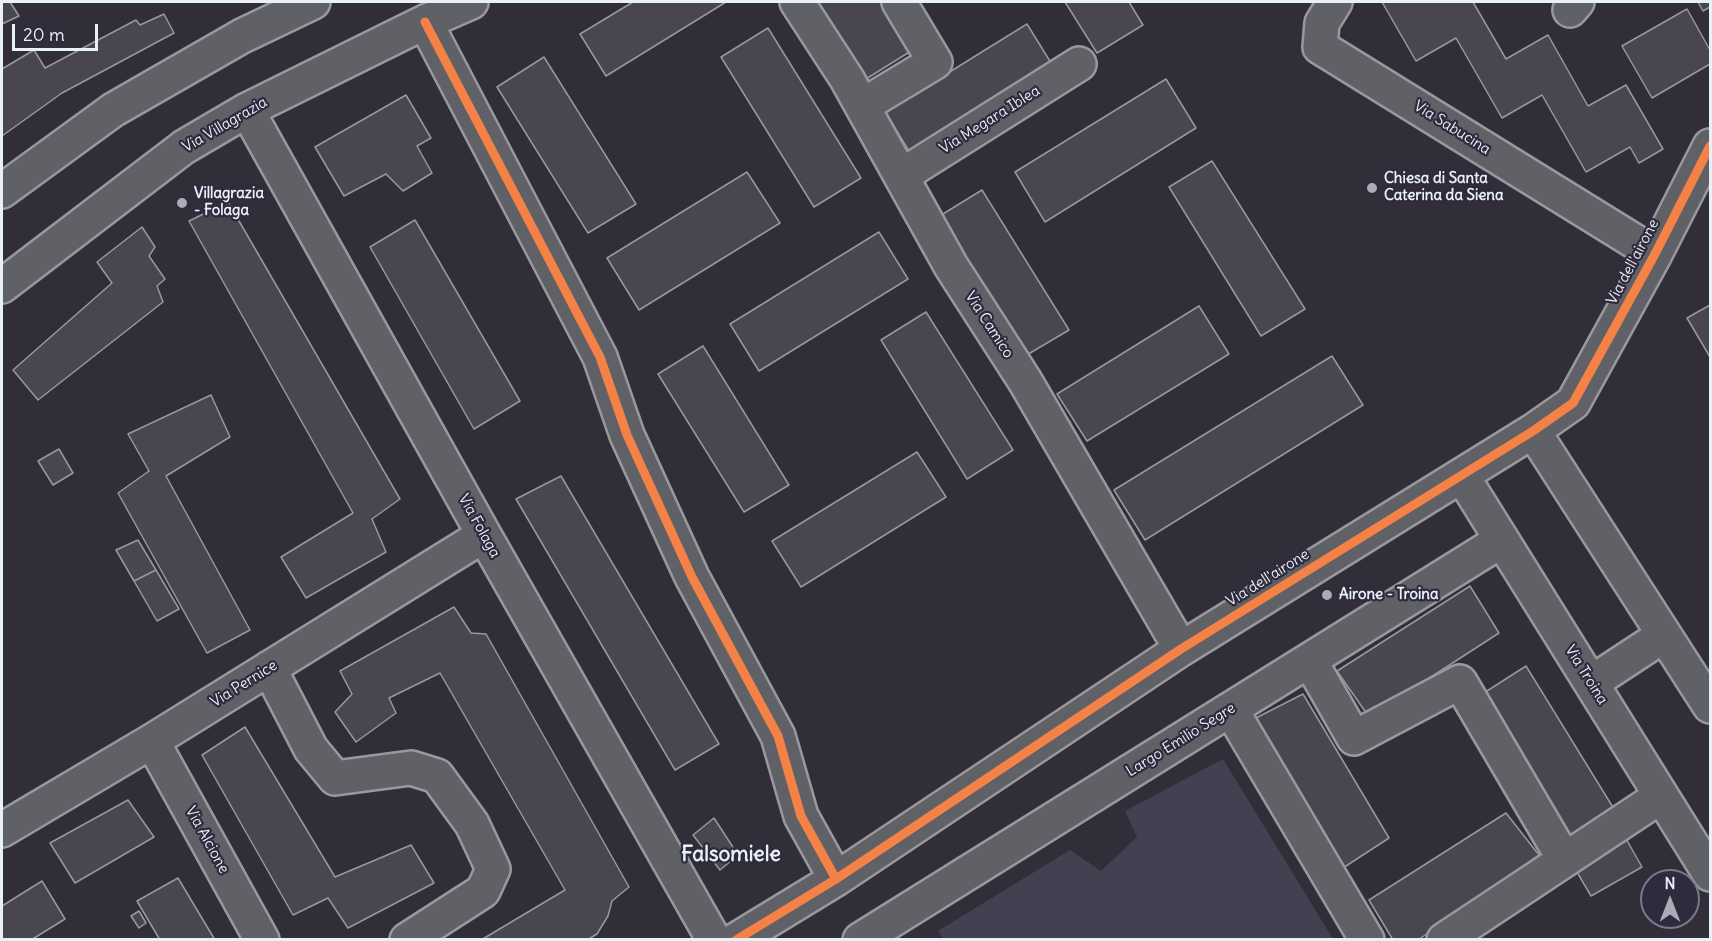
<!DOCTYPE html>
<html>
<head>
<meta charset="utf-8">
<style>
	body { margin:0 }
	#map { position:relative; width:1712px; height:941px; overflow:hidden; background:#312e39; font-family:Delius,sans-serif }
	canvas { display:block }
	.frame { position:absolute; inset:0; border:3px solid #e8f1f8; pointer-events:none }
	.north { position:absolute; left:1640px; top:869px; width:60px; height:60px; box-sizing:border-box; background:#2f2a3d; border:2px solid #797a88; border-radius:50%; rotate:0deg; font-size:16px; font-weight:700; line-height:24px; text-align:center; color:#e8f1f8 }
	.north::after { content:''; display:block; margin:auto; width:21px; height:27px; background:#a8adb5; clip-path:polygon(50% 0,100% 100%,50% 72%,0 100%) }
	.scale { position:absolute; left:12px; top:24px; width:86px; height:27px; box-sizing:border-box; border:3px solid #e8f1f8; border-top:0; padding-left:8px; font-size:18px; line-height:21px; white-space:nowrap; color:#e8f1f8; -webkit-text-stroke:4px #2f2a3d; paint-order:stroke }
</style>
</head>
<body>
<div id="map">
<canvas width="1712" height="941"></canvas>
<div class="frame"></div>
<div class="north">N</div>
<div class="scale">20 m</div>
</div>
<script>
const c = document.querySelector('canvas').getContext('2d');
c.lineJoin = 'round';
function paint(path, color) {
  c.fillStyle = color;
  c.fill(path, 'evenodd');
}
function shape(rows) {
  const path = new Path2D();
  for (const r of rows) {
    path.moveTo(r[0], r[1]);
    for (let i = 2; i < r.length; i += 2) path.lineTo(r[i], r[i + 1]);
  }
  return path;
}
function strokePath(path, color, width, dash) {
  c.strokeStyle = color;
  c.lineWidth = width;
  c.lineCap = dash ? 'butt' : 'round';
  c.setLineDash(dash || []);
  c.stroke(path);
}
function label(font, color, halo, rows, align = 'center') {
  c.font = font + ' Delius,sans-serif';
  c.lineWidth = 4.5;
  c.setLineDash([]);
  c.textBaseline = 'middle';
  c.strokeStyle = halo;
  c.fillStyle = color;
  for (const [text, x, y, turn = 0] of rows) {
    c.save();
    c.translate(x, y);
    c.rotate((+turn || 0) * Math.PI / 180);
    c.textAlign = isNaN(turn) ? turn : align;
    if (halo) c.strokeText(text, 0, 0);
    c.fillText(text, 0, 0);
    c.restore();
  }
}
const green = shape([
	[1223,759,1333,939,943,939,938,931,1070,850,1101,871,1137,837,1125,811]
]);
const building = shape([
	[2,2,10,2,19,16,2,24,2,2],
	[633,2,726,2,606,76,580,34,633,2],
	[818,2,880,2,911,51,866,79,818,2],
	[1065,2,1129,2,1143,25,1097,53,1065,2],
	[1382,2,1473,2,1506,59,1548,35,1588,106,1626,85,1663,149,1639,163,1630,147,1586,172,1542,95,1502,118,1456,38,1416,61,1382,2],
	[1698,2,1710,2,1710,7,1703,11,1698,2],
	[1687,9,1710,50,1710,64,1652,98,1622,46,1687,9],
	[164,14,174,33,62,93,2,136,2,69,34,50,45,68,136,20,140,25,164,14],
	[1027,24,1056,71,914,159,885,112,1027,24],
	[768,28,861,178,814,207,721,57,768,28],
	[544,57,636,204,588,233,497,87,544,57],
	[1166,79,1196,128,1045,222,1015,172,1166,79],
	[406,95,431,138,417,146,432,173,403,191,386,174,344,196,315,147,406,95],
	[1212,161,1305,309,1261,336,1169,187,1212,161],
	[747,172,780,223,639,310,607,258,747,172],
	[982,190,1069,330,1025,356,938,217,982,190],
	[228,202,400,499,372,519,386,552,306,598,281,557,353,513,189,221,228,202],
	[415,220,520,401,474,429,370,247,415,220],
	[142,227,155,247,149,256,165,279,157,286,163,302,38,400,13,370,112,283,97,262,142,227],
	[879,232,908,279,759,371,730,324,879,232],
	[1710,305,1710,357,1687,318,1710,305],
	[1199,306,1229,354,1087,441,1057,394,1199,306],
	[926,312,1013,450,967,479,881,340,926,312],
	[703,346,789,485,744,512,658,374,703,346],
	[1332,356,1363,405,1145,540,1114,490,1332,356],
	[211,395,230,437,166,476,250,630,207,653,118,493,149,471,128,434,211,395],
	[59,449,73,473,53,485,38,461,59,449],
	[917,452,946,497,801,587,772,541,917,452],
	[561,476,719,744,675,770,516,499,561,476],
	[138,540,156,570,134,581,116,550,138,540],
	[156,570,179,609,157,621,134,581,156,570],
	[1470,586,1499,633,1369,717,1337,671,1470,586],
	[454,607,471,633,486,634,629,887,612,901,608,916,597,934,587,940,481,940,565,890,440,673,389,698,396,713,356,742,335,712,352,694,340,671,454,607],
	[1526,666,1614,809,1571,841,1476,698,1526,666],
	[1303,694,1389,838,1343,868,1252,720,1303,694],
	[245,727,335,877,411,845,434,883,348,928,328,898,293,915,202,755,245,727],
	[128,800,154,837,75,883,50,843,128,800],
	[1506,813,1539,855,1418,940,1393,940,1369,900,1506,813],
	[714,818,738,855,720,870,693,835,714,818],
	[1625,837,1642,867,1591,896,1574,867,1625,837],
	[178,878,215,940,160,940,137,901,178,878],
	[42,881,65,919,31,940,2,940,2,906,42,881],
	[139,911,146,923,139,928,131,916,139,911]
]);
const minor = shape([
	[797,2,847,79,951,266,1025,381,1181,649],
	[1335,2,1322,23,1320,47,1655,254],
	[1570,10,1577,2],
	[425,22,600,357,627,435,692,577,778,736,801,816,836,879],
	[862,106,935,62,899,2],
	[247,110,484,535,714,940],
	[901,176,1079,64],
	[2,191,113,110,242,36,313,2],
	[2,286,184,147,247,110,425,22,471,2],
	[1533,431,1710,706],
	[1462,476,1710,874],
	[1310,661,1354,738,1460,682,1564,859],
	[269,668,311,749,335,778,411,768,437,776,472,824,493,869,483,891,407,940],
	[1591,683,1664,635],
	[1231,710,1367,940],
	[152,741,262,940],
	[2,830,152,741,484,535],
	[736,940,836,879,1181,649,1533,431,1573,403,1655,254,1710,146],
	[860,940,1502,540],
	[1444,940,1661,796]
]);
const cycleway = shape([
	[425,22,600,357,627,435,692,577,778,736,801,816,836,879],
	[736,940,836,879,1181,649,1533,431,1573,403,1655,254,1710,146]
]);
const markers = [
	[1372,188,6,"#a8adb5"],
	[182,203,6,"#a8adb5"],
	[1327,595,6,"#a8adb5"]
];
const streetNames = [
	["Via Megara Iblea",990,120,-32],
	["Via Villagrazia",225,125,-30],
	["Via Sabucina",1452,128,32],
	["Via dell'airone",1633,262,-62],
	["Via Camico",989,325,57],
	["Via Folaga",479,526,61],
	["Via dell'airone",1268,578,-32],
	["Via Troina",1586,675,58],
	["Via Pernice",244,684,-32],
	["Largo Emilio Segre",1181,740,-32],
	["Via Alcione",207,840,61]
];
const poiNames = [
	["Chiesa di Santa",1384,179],
	["Caterina da Siena",1384,196],
	["Villagrazia",194,194],
	["- Folaga",194,211],
	["Airone - Troina",1339,595]
];
const districtNames = [
	["Falsomiele",731,855]
];
paint(green, '#434151');
paint(building, '#48464e');
strokePath(building, '#98999f', 1.5);
strokePath(minor, '#98999f', 38);
strokePath(minor, '#606067', 33);
strokePath(cycleway, '#f48246', 9);
for (const [x, y, r, color] of markers) {
  const dot = new Path2D();
  dot.arc(x, y, r, 0, 2 * Math.PI);
  c.fillStyle = color;
  c.fill(dot);
  strokePath(dot, '#2f2a3d', 2);
}
label('15px', '#e8f1f8', '#2f2a3d', streetNames);
label('bold 15px', '#e8f1f8', '#2f2a3d', poiNames, 'left');
label('bold 21px', '#e8f1f8', '#2f2a3d', districtNames);
</script>
</body>
</html>
